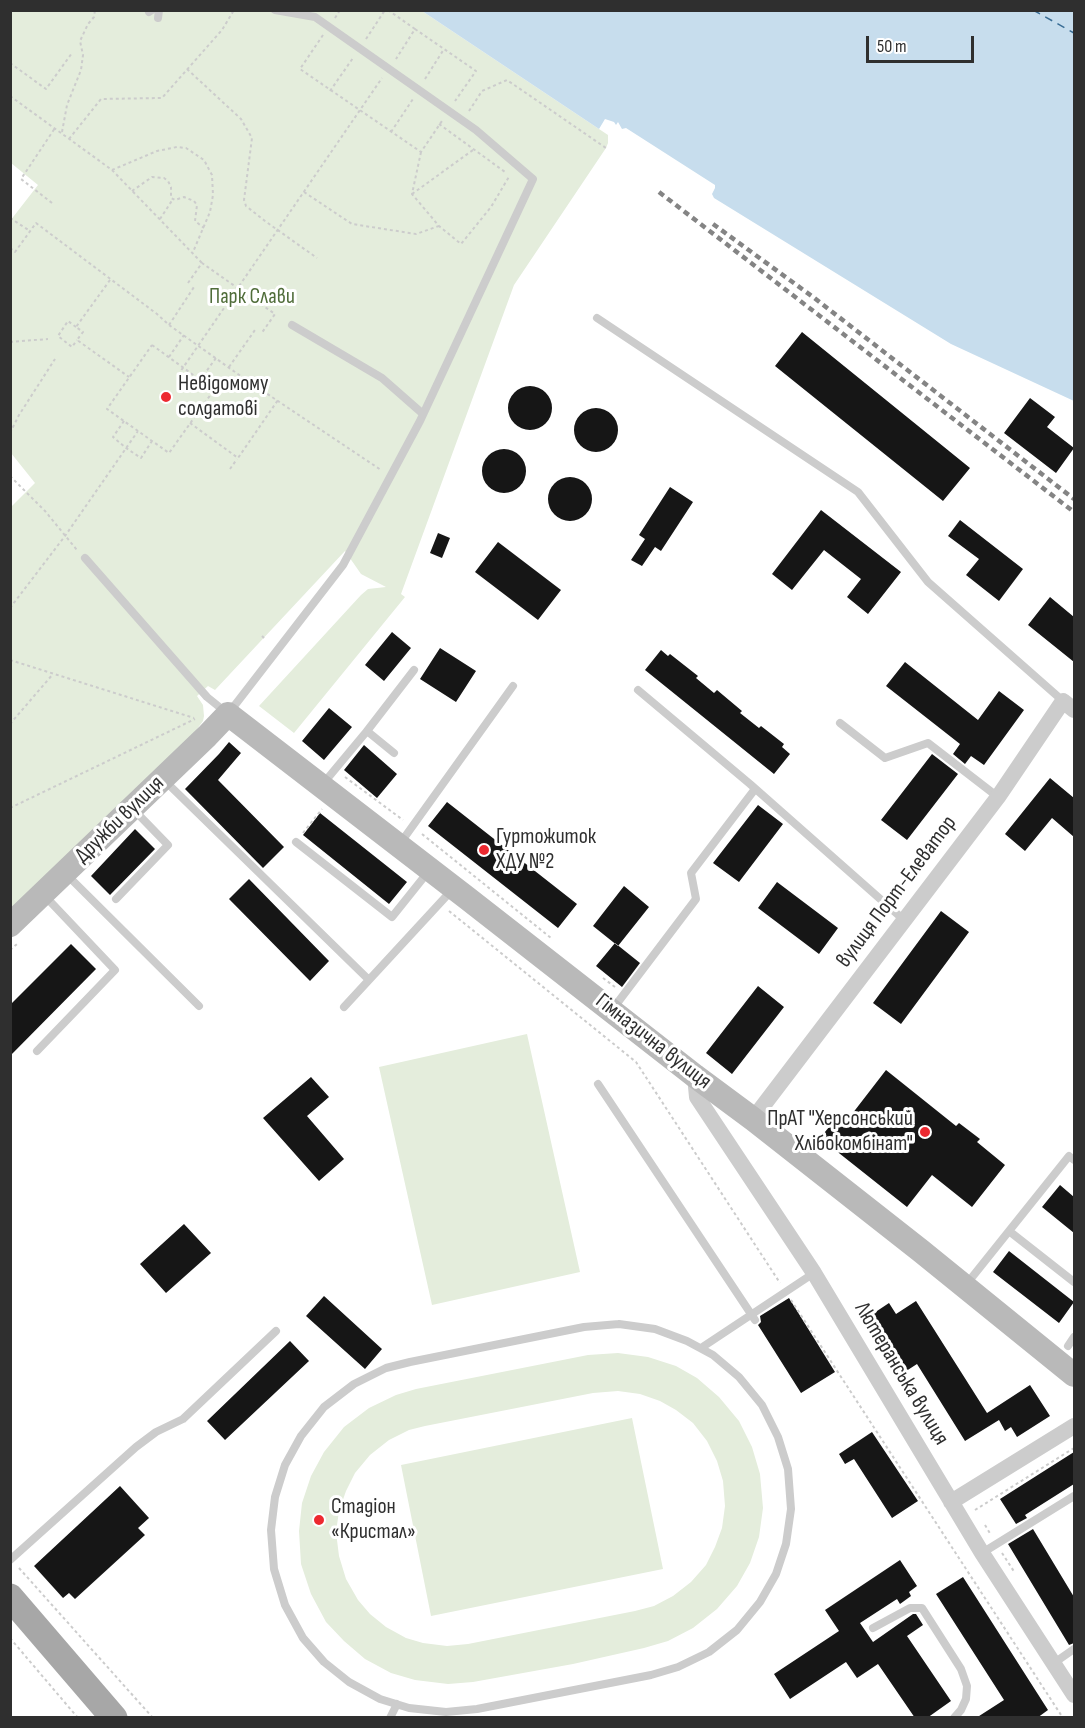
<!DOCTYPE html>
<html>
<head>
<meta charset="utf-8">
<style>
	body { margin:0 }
	#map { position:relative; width:1085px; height:1728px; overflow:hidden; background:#fff; font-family:"Sofia Sans Condensed",sans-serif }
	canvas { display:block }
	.frame { position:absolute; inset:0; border:12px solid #2f2f2f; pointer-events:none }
	.scale { position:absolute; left:866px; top:36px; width:108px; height:27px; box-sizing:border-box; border:3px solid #2f2f2f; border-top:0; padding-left:8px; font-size:18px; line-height:21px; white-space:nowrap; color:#2f2f2f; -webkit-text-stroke:4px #fff; paint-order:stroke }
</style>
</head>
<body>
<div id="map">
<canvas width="1085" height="1728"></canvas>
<div class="frame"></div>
<div class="scale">50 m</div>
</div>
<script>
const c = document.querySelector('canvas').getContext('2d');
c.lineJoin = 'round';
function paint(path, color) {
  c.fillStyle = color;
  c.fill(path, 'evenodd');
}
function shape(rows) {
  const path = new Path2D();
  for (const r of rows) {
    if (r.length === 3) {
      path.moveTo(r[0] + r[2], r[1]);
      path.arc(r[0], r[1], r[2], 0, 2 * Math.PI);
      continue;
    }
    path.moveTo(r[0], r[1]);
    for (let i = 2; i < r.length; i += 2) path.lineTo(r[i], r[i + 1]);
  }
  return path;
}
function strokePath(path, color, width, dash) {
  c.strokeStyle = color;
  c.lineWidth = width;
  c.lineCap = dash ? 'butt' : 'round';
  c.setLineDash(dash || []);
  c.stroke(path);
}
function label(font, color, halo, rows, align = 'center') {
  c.font = font + ' "Sofia Sans Condensed",sans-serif';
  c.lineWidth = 6;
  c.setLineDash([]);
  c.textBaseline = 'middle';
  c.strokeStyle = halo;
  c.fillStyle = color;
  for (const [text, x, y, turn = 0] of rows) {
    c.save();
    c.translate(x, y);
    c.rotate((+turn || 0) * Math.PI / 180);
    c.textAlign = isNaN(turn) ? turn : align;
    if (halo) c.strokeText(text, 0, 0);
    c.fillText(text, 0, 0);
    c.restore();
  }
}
const green = shape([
	[10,11,422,11,608,135,608,143,606,148,514,285,401,594,405,597,294,733,259,706,361,595,368,589,386,587,361,574,345,551,215,690,208,686,197,696,203,705,204,716,203,721,194,733,11,909,11,507,35,483,11,453,10,221,38,185,11,163],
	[527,1034,580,1272,432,1305,379,1067],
	[618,1353,648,1357,676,1366,697,1378,719,1397,739,1421,752,1447,760,1474,763,1508,759,1537,750,1563,737,1586,717,1609,693,1628,668,1641,644,1648,573,1664,473,1682,448,1684,415,1680,391,1673,365,1659,344,1641,326,1622,311,1594,301,1564,299,1531,302,1503,311,1476,324,1452,344,1427,369,1408,396,1395,416,1389,588,1355],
	[618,1391,640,1394,660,1401,676,1410,693,1423,707,1441,717,1461,723,1481,725,1506,722,1528,715,1547,706,1565,691,1582,673,1596,654,1606,635,1611,468,1644,447,1646,423,1643,406,1638,386,1627,370,1614,358,1600,346,1579,339,1556,336,1532,339,1511,346,1491,355,1473,370,1455,389,1440,409,1430,425,1426,593,1393],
	[632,1418,663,1569,431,1616,401,1465]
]);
const water = shape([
	[422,11,1074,11,1074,401,951,344,714,198,712,194,715,188,715,185,626,128,622,129,618,122,616,125,614,122,605,119,599,129]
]);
const ferry = shape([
	[1033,10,1074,33]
]);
const building = shape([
	[802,332,970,468,943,501,775,366],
	[530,408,22],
	[1030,398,1055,417,1047,427,1074,448,1056,473,1004,433],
	[596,430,22],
	[504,471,22],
	[570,499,22],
	[670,487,693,502,661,551,655,547,642,566,631,560,645,539,639,535],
	[821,510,901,572,868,614,847,597,861,579,824,550,792,590,772,574],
	[960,520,1023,569,999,601,966,575,979,559,948,536],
	[438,533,450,538,442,558,430,553],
	[498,542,561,590,538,620,475,572],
	[1050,597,1074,617,1074,662,1028,625],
	[392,632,411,648,384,681,365,665],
	[440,648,476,671,456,702,420,679],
	[661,650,668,656,670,654,698,676,696,678,714,693,717,690,742,711,740,713,759,728,761,726,784,744,782,747,790,754,774,774,645,670],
	[905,662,978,720,999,691,1024,710,984,765,971,756,965,764,953,754,960,744,886,686],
	[329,708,352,727,324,760,302,741],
	[229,742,241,753,218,780,284,847,263,868,185,789,219,754],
	[364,745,397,774,377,798,344,770],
	[932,754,958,774,907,840,881,820],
	[1050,778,1074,798,1074,837,1052,818,1025,851,1005,834],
	[447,802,577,904,558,928,428,826],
	[758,805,783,824,739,882,713,863],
	[320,813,407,882,389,904,303,835],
	[135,829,155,849,110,895,91,876],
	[249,879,329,961,310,981,229,899],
	[777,882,838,928,819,954,758,908],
	[624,886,649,907,618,946,593,926],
	[941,911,969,932,901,1024,873,1003],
	[615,943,640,963,622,987,596,966],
	[71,944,96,969,10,1056,10,1005],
	[758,986,784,1007,732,1074,706,1053],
	[886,1070,956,1126,959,1123,980,1139,977,1142,1005,1165,972,1207,932,1175,907,1207,820,1138,834,1121,842,1127],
	[311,1077,329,1097,307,1116,344,1159,319,1181,263,1118],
	[1060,1185,1074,1197,1074,1233,1042,1207],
	[184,1224,211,1253,166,1293,140,1264],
	[1009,1251,1074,1302,1059,1323,993,1272],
	[324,1296,382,1349,365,1369,306,1316],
	[789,1298,835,1372,801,1393,758,1325,761,1322,760,1316],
	[916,1301,987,1413,1030,1385,1050,1416,1017,1437,1011,1427,1005,1431,999,1420,965,1441,917,1364,900,1375,865,1319,889,1303,896,1314],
	[290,1341,309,1361,225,1440,207,1421],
	[872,1432,918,1501,892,1518,854,1459,845,1464,839,1454],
	[1074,1452,1074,1484,1025,1515,1027,1518,1016,1524,1000,1499],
	[120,1486,149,1518,138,1528,145,1535,75,1599,69,1593,63,1598,34,1566],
	[1033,1529,1074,1597,1074,1643,1069,1645,1008,1544],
	[900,1560,917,1586,909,1592,911,1596,900,1604,897,1599,860,1623,873,1642,913,1614,916,1614,923,1625,907,1636,951,1701,927,1718,915,1718,878,1664,857,1678,846,1662,790,1699,774,1674,839,1631,825,1610],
	[963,1577,1048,1710,1037,1718,976,1718,1004,1700,936,1594]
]);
const path = shape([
	[388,10,415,29,396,59],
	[335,18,340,10],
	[415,29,476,71,455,101],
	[323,35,300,69,421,152,442,121],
	[366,39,385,10],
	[10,63,46,89,72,53],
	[187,69,241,119,252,138,244,200,246,206,265,221,317,258],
	[425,79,444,49],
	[330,91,353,58],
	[10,96,112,170,202,263],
	[469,111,482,91,507,80,606,148],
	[439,124,505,172],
	[62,132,67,105,81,70,83,55,80,41,88,24,94,17,95,10],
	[391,132,413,99],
	[69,139,101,99,162,98,222,30,234,10],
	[421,152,412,194,439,226,461,244,491,207,510,175],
	[112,170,157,151,177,147,186,148,204,160,212,175,213,195,210,212,193,252],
	[132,191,152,177,164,178,168,181,171,187,171,198,175,200,184,197,194,201,197,205,195,221,204,228],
	[304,192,352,224,416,234,439,226],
	[412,194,473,150],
	[52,203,21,179,55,128],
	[10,218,30,231],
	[160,219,173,199],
	[10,248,15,252,36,223,157,314,169,325,242,377,381,470],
	[110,280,76,327,83,332,77,340,129,377],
	[188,283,202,263,239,289,275,314,261,334],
	[169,325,194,287],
	[76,327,68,321,58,336,72,347,77,340],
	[10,342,48,339],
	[152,345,214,390,169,453,107,409,152,345],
	[169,357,184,335],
	[229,367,255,330],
	[178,375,382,78],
	[200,380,216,358],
	[124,421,113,437,126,448,141,458,152,441],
	[190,423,238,458,278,400],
	[10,433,19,415,55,359],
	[230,469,237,459],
	[10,476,45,511,77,550],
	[10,608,65,536,138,431],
	[262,636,264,638],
	[10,660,194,718],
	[10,724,53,674],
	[345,777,403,820],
	[10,808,195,719],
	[303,833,322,809],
	[422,834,551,938],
	[449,911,636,1062,780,1283],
	[10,950,17,944],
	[603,978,615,987],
	[791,1300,1063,1718],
	[975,1510,1074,1448],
	[985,1525,991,1535],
	[1002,1553,1015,1573],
	[19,1568,153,1718],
	[10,1638,78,1718]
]);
const lane = shape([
	[149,12,152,10],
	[158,18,159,10],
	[597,318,858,492,928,582,1063,701],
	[292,325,382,378,423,414],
	[85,558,207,697,228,714,343,565,420,421,533,179,476,130,315,17,275,10],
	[638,690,750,784,904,920],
	[840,723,885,758,928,743,998,797],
	[367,731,414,670],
	[165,781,369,980],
	[322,785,367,731,394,753],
	[296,842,392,917,428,872],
	[399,845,513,686],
	[65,873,199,1006],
	[116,899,168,845,134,810],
	[344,1007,452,890],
	[612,1010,696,899,691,873,755,789],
	[37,1051,115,970,44,895],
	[598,1084,755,1320],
	[1009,1231,1074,1282],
	[965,1286,1069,1156,1074,1160],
	[619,1324,655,1329,687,1341,713,1355,739,1377,762,1405,778,1437,788,1469,791,1509,786,1544,776,1574,760,1602,737,1630,709,1652,678,1667,651,1675,477,1709,446,1712,409,1708,380,1699,349,1682,324,1662,303,1638,285,1605,274,1569,271,1530,275,1497,285,1465,301,1436,324,1407,354,1384,386,1368,410,1362,584,1327,619,1324],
	[1068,1346,1074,1337],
	[701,1348,814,1273],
	[982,1553,1074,1496],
	[10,1560,136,1447,156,1432,183,1419,276,1331],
	[873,1628,910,1608,922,1608,961,1669,967,1686,966,1699,961,1710,954,1718],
	[1054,1663,1074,1649],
	[390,1718,397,1704]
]);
const street = shape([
	[695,1076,697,1097,814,1273,982,1553,1074,1695],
	[753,1119,998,797,1063,701,1074,710],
	[951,1502,1074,1426]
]);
const secondary = shape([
	[10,925,207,736,228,714,467,898,695,1076,753,1119,921,1251,1074,1375]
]);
const primary = shape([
	[10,1597,114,1718]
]);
const rail = shape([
	[659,192,1074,512],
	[713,224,813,297,1074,499]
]);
const markers = [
	[166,397,6,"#ed2930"],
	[484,850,6,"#ed2930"],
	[925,1132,6,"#ed2930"],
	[319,1520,6,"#ed2930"]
];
const parkNames = [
	["Парк Слави",252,297]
];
const poiNames = [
	["Невідомому",178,384],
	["солдатові",178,409],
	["Гуртожиток",496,837],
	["ХДУ №2",496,862],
	["ПрАТ \"Херсонський",913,1119,"right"],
	["Хлібокомбінат\"",913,1144,"right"],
	["Стадіон",331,1507],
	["«Кристал»",331,1532]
];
const streetNames = [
	["Дружби вулиця",120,820,-44],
	["вулиця Порт-Елеватор",897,892,-53],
	["Гімназична вулиця",653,1042,38],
	["Лютеранська вулиця",901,1374,59]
];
paint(green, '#e4eddc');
paint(water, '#c7dded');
strokePath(ferry, '#396d95', 1.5, [8, 6]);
paint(building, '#161616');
strokePath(path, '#ccc', 2, [3, 3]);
strokePath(lane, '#ccc', 8);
strokePath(street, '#ccc', 16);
strokePath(secondary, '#b9b9b9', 24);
strokePath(primary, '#a7a7a7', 27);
strokePath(rail, '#848484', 4.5, [6, 4.5]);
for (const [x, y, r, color] of markers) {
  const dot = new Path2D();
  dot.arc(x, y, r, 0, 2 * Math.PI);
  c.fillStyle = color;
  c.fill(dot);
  strokePath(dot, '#fff', 2);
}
label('22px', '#506d3a', '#fff', parkNames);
label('22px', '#2f2f2f', '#fff', poiNames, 'left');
label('22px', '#2f2f2f', '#fff', streetNames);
</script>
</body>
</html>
